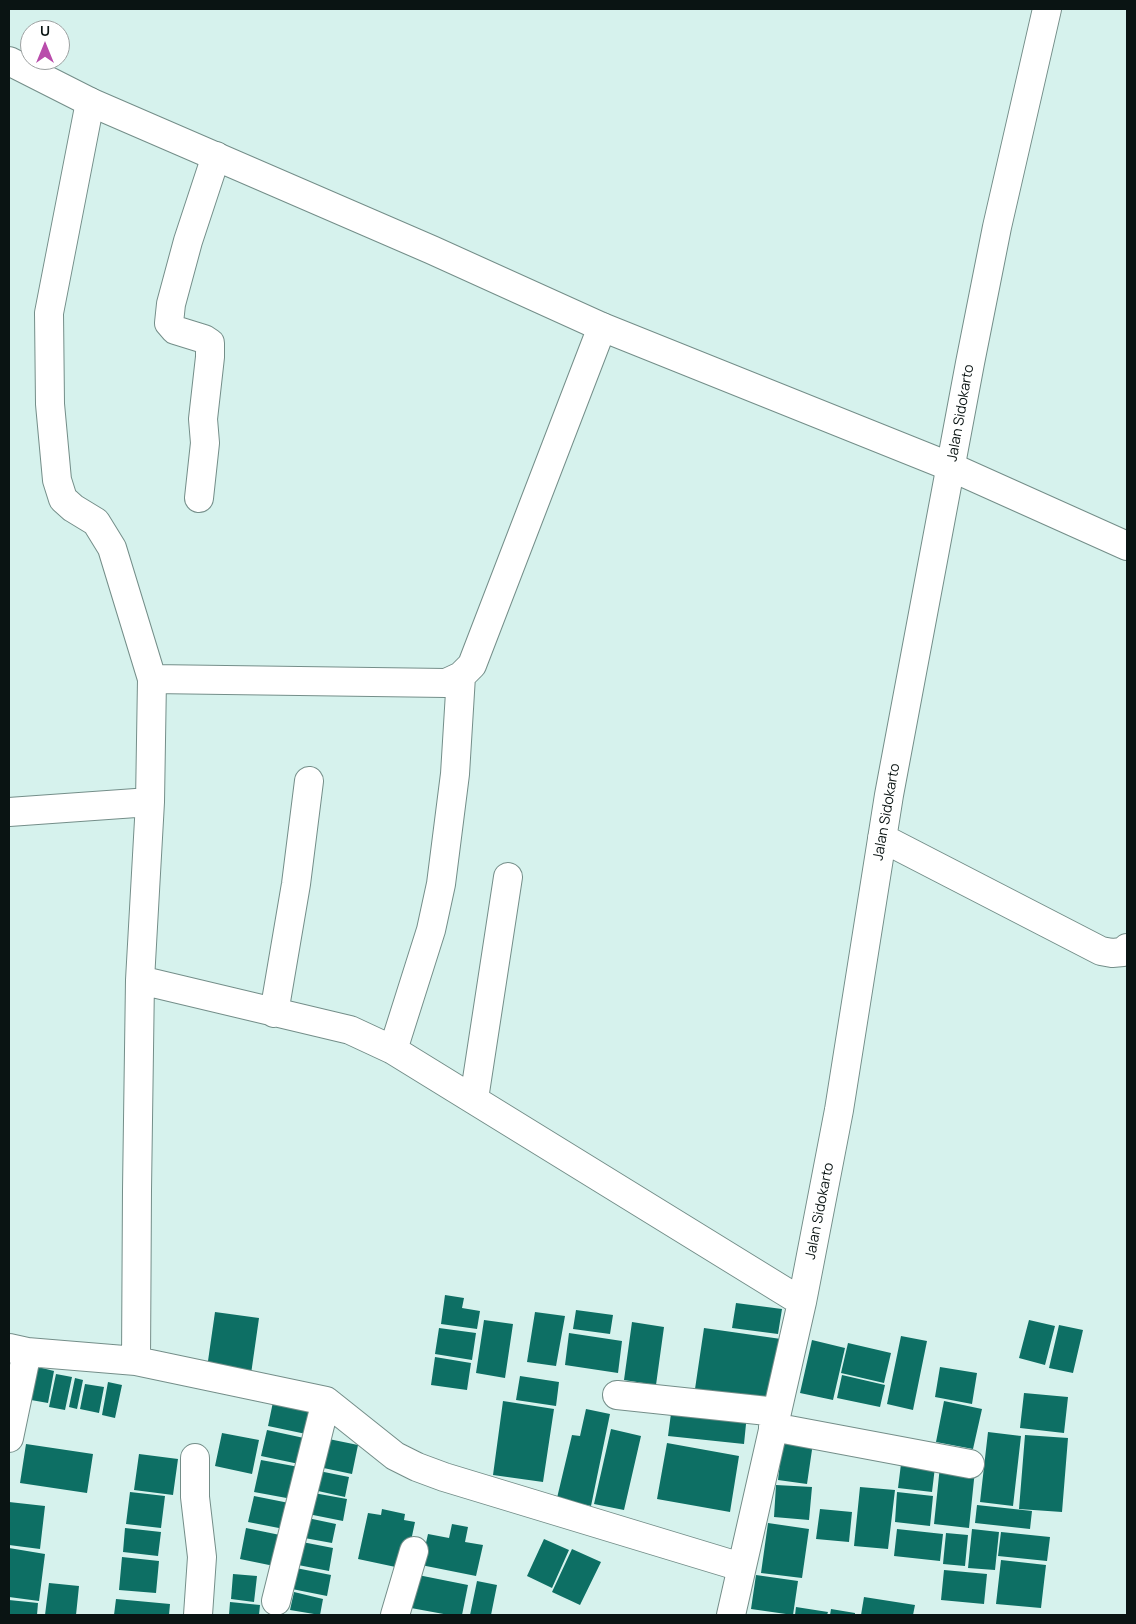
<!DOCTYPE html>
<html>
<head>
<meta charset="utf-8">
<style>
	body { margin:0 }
	#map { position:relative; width:1136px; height:1624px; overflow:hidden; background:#d6f2ed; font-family:Manrope,sans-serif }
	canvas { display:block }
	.frame { position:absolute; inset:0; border:10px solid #0a1413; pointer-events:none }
	.north { position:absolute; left:20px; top:20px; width:50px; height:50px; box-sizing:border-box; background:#fff; border:1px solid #9da1a1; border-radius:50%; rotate:0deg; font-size:14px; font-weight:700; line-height:20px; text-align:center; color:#0a1413 }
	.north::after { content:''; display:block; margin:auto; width:18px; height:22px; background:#b94cab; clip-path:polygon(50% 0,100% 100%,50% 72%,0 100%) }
</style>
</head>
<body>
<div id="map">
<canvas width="1136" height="1624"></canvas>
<div class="frame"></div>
<div class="north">U</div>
</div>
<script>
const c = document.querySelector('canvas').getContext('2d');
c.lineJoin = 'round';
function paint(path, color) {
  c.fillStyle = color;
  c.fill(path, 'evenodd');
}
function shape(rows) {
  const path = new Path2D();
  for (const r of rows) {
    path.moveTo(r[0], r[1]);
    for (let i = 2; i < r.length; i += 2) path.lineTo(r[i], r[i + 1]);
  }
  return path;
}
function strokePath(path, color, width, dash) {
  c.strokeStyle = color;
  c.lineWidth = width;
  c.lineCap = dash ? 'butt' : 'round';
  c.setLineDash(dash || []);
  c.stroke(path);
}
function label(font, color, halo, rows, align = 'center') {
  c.font = font + ' Manrope,sans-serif';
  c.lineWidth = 4;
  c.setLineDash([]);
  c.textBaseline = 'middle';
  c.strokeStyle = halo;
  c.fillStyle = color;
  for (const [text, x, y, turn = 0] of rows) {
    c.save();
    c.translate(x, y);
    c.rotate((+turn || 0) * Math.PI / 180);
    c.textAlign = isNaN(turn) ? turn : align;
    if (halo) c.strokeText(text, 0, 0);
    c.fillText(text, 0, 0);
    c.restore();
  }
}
const building = shape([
	[445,1295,464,1298,462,1308,480,1311,477,1329,441,1324],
	[736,1303,782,1309,778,1334,732,1328],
	[576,1310,613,1315,610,1334,573,1329],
	[215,1312,259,1318,250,1381,206,1375],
	[535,1312,565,1316,556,1366,527,1362],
	[484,1320,513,1324,505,1378,476,1373],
	[1029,1320,1055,1326,1045,1365,1019,1358],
	[632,1322,664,1327,656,1385,624,1380],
	[1059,1325,1083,1330,1073,1373,1049,1368],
	[439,1328,476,1333,472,1360,435,1354],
	[704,1328,781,1339,772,1400,695,1389],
	[569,1333,622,1341,618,1373,565,1365],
	[901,1336,927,1341,913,1410,887,1404],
	[812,1340,845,1348,833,1400,800,1393],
	[848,1343,891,1353,884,1383,841,1373],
	[435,1357,471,1363,467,1390,431,1385],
	[38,1367,54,1371,48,1403,31,1400],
	[940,1367,977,1373,972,1404,935,1397],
	[56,1374,72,1377,65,1410,49,1407],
	[842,1375,885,1385,880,1407,837,1398],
	[520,1376,559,1382,556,1406,516,1400],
	[75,1378,83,1380,77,1409,69,1407],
	[108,1382,122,1385,115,1418,102,1415],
	[85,1384,104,1387,99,1413,80,1409],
	[1024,1393,1068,1397,1064,1433,1020,1428],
	[503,1401,554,1409,543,1482,493,1475],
	[944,1401,982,1409,973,1449,936,1442],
	[273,1402,310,1410,306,1434,268,1426],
	[672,1406,747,1414,744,1444,668,1436],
	[586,1409,610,1414,591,1506,557,1498,572,1435,580,1436],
	[611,1429,641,1436,624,1510,594,1504],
	[267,1430,304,1438,299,1464,261,1456],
	[988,1432,1021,1436,1013,1506,980,1502],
	[222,1433,259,1440,252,1474,215,1466],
	[1025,1435,1068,1438,1062,1512,1019,1509],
	[319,1437,358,1445,352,1474,314,1466],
	[783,1438,813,1443,807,1484,778,1480],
	[667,1443,739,1456,730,1512,657,1499],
	[26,1444,93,1454,87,1493,20,1483],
	[139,1454,178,1459,173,1495,134,1490],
	[261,1460,299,1467,292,1499,254,1492],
	[901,1464,935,1467,932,1492,898,1488],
	[940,1466,975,1470,969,1528,934,1524],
	[314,1470,349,1477,345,1497,309,1489],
	[776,1485,812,1487,809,1520,774,1517],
	[860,1487,895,1490,888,1549,854,1546],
	[130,1492,165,1496,161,1528,126,1524],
	[308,1492,347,1499,343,1521,303,1513],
	[897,1492,933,1496,930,1526,895,1522],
	[254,1496,289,1503,284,1529,248,1522],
	[9,1502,45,1506,40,1549,9,1545],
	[977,1505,1032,1511,1030,1529,975,1523],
	[382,1509,405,1514,404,1520,415,1522,405,1569,358,1559,368,1513,381,1515],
	[820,1509,852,1512,849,1542,816,1539],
	[303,1517,336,1524,332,1543,299,1537],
	[768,1523,809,1529,802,1578,761,1573],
	[452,1524,468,1527,465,1542,483,1545,476,1576,421,1565,428,1534,449,1538],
	[125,1528,161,1532,158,1556,123,1552],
	[246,1528,280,1535,274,1566,240,1559],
	[897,1529,943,1534,940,1561,894,1556],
	[972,1529,999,1532,995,1570,968,1568],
	[1001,1532,1050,1537,1047,1561,998,1556],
	[946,1533,968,1535,965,1566,943,1564],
	[544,1539,569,1550,552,1588,527,1576],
	[297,1541,333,1548,329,1571,293,1564],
	[9,1548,45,1554,39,1601,9,1597],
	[572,1549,601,1562,580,1605,552,1592],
	[122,1557,159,1561,156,1593,119,1590],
	[1001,1560,1046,1565,1041,1608,996,1604],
	[291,1567,331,1575,327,1596,287,1588],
	[944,1570,987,1574,984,1604,941,1600],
	[233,1574,257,1576,254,1602,231,1599],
	[418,1575,468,1585,462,1615,449,1615,411,1608],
	[756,1575,798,1581,793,1615,751,1609],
	[477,1581,497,1585,491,1615,470,1615],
	[49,1583,79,1586,76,1615,45,1615],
	[294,1592,323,1599,320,1615,290,1610],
	[864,1597,915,1605,913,1615,861,1615],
	[116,1599,170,1604,169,1615,114,1615],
	[9,1600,38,1603,37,1615,9,1615],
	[230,1602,260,1605,259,1615,229,1615],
	[796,1607,828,1612,827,1615,795,1615],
	[831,1609,855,1613,855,1615,830,1615]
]);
const minor = shape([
	[90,102,49,313,50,404,57,480,63,499,73,508,96,522,112,548,152,679,150,802,140,980,137,1190,136,1361],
	[199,498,205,443,203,419,210,357,210,343,204,339,175,330,169,323,171,304,188,241,216,156],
	[152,679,446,683,461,676,472,665,602,327],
	[9,812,150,802],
	[882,838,1101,951,1112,953,1123,952,1127,948],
	[140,980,350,1030,393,1050,802,1302],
	[274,1013,296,884,309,781],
	[393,1050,431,930,441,884,455,774,461,676],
	[474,1099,508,877],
	[9,1348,27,1352,136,1361,326,1401,395,1456,417,1467,444,1477,741,1567],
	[617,1395,777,1412],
	[773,1427,970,1464],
	[9,1438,27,1352],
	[195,1458,195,1497,202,1557,198,1615],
	[276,1601,326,1401],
	[395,1615,414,1551],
	[731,1615,802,1302,839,1110,889,795,970,363,997,227,1047,9]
]);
const secondary = shape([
	[9,61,90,102,432,250,602,327,951,467,1127,546]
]);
const streetNames = [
	["Jalan Sidokarto",961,413,-80],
	["Jalan Sidokarto",887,812,-80],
	["Jalan Sidokarto",820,1211,-79]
];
paint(building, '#0d6f64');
strokePath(minor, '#748e89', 30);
strokePath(secondary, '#748e89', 30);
strokePath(minor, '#fff', 28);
strokePath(secondary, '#fff', 28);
label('14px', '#0a1413', '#fff', streetNames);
</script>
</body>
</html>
